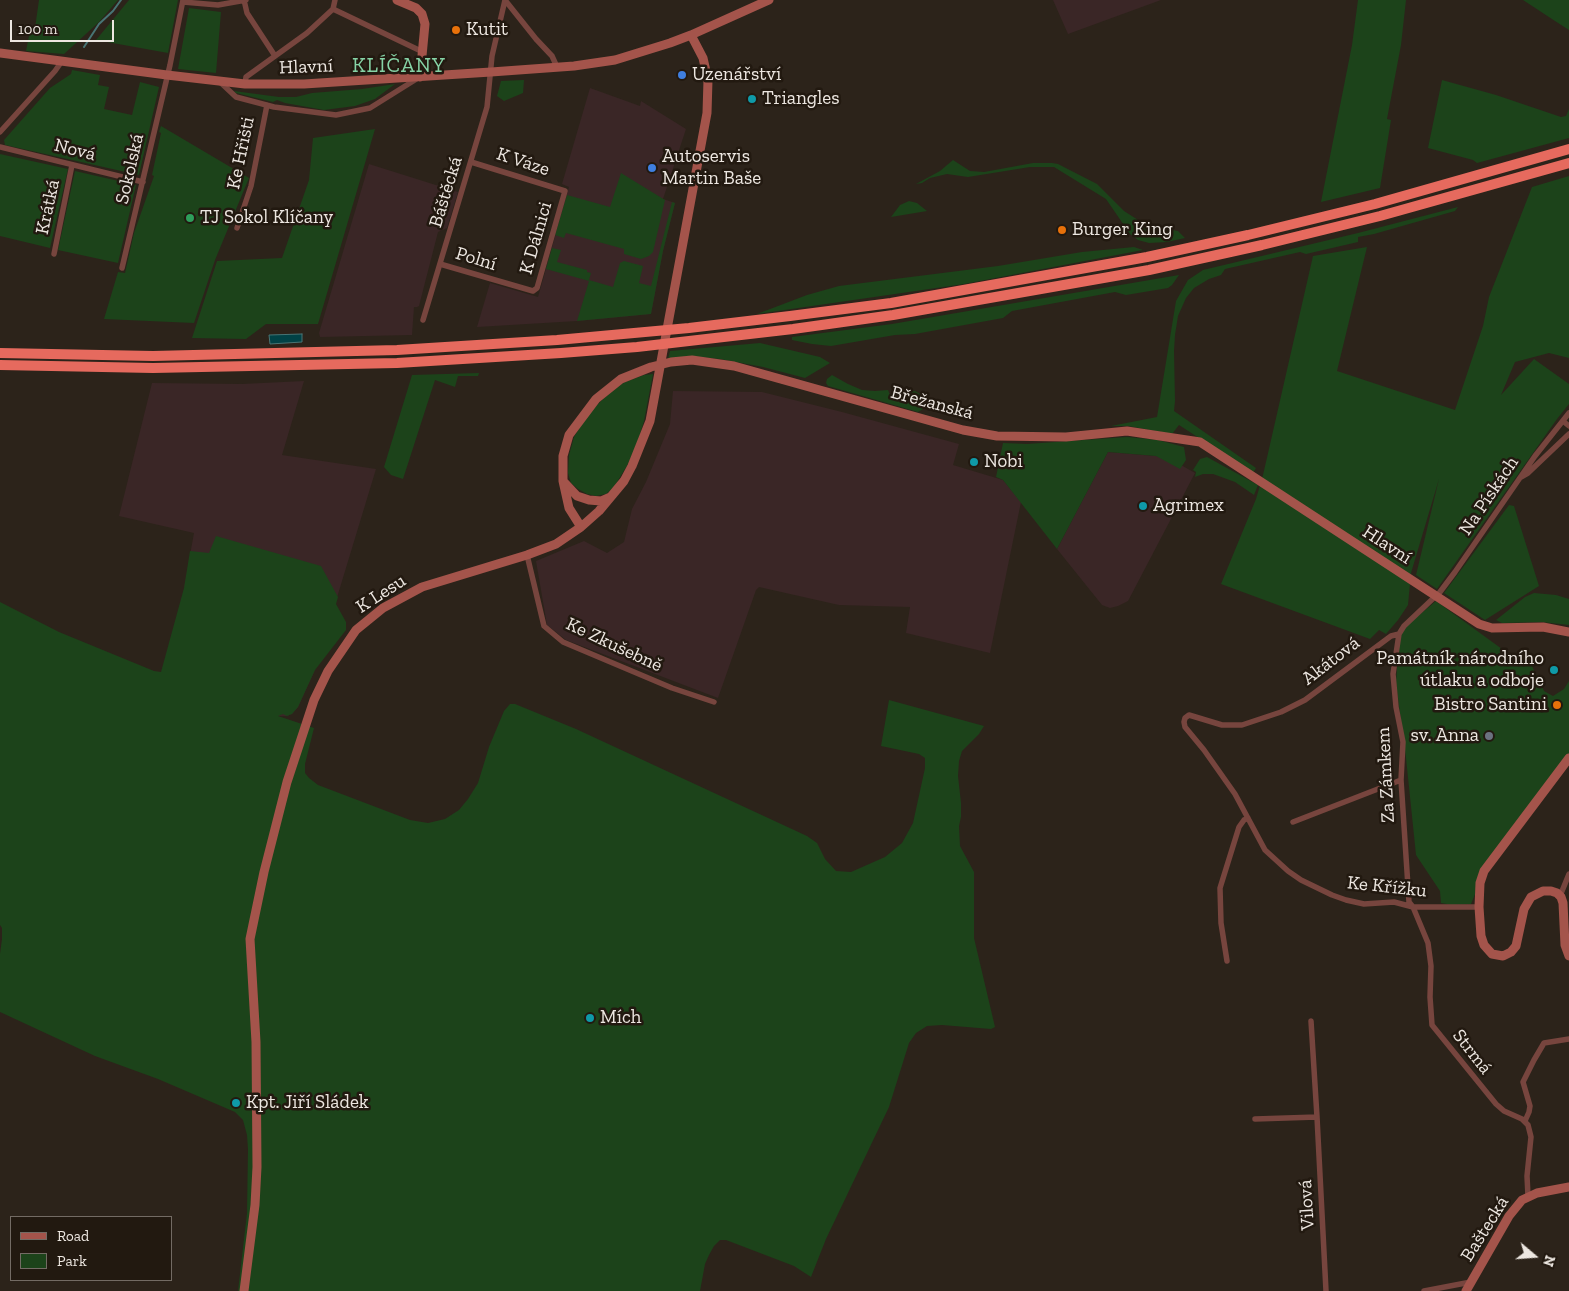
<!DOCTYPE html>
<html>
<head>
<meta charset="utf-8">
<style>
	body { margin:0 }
	#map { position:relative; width:1569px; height:1291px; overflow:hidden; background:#2c231a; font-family:"Zilla Slab",serif }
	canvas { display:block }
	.legend { position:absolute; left:10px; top:1216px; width:162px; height:65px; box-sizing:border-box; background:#221910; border:1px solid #736b64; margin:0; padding:6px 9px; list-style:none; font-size:15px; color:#ede7e1 }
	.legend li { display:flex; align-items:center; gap:10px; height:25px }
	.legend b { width:25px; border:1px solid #736b64 }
	.north { position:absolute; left:1509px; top:1231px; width:50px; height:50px; -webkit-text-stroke:4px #221910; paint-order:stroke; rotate:108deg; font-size:14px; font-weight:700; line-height:20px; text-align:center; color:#ede7e1 }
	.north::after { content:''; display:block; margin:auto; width:18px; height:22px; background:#ede7e1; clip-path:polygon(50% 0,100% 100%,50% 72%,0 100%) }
	.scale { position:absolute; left:10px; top:20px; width:104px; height:22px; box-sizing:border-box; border:2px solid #ede7e1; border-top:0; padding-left:6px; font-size:15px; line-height:18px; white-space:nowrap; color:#ede7e1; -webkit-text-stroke:4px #221910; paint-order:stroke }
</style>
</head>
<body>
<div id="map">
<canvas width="1569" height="1291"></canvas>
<ul class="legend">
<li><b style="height:6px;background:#a4544b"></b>Road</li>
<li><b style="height:14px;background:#1c431a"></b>Park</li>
</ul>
<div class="north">N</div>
<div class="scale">100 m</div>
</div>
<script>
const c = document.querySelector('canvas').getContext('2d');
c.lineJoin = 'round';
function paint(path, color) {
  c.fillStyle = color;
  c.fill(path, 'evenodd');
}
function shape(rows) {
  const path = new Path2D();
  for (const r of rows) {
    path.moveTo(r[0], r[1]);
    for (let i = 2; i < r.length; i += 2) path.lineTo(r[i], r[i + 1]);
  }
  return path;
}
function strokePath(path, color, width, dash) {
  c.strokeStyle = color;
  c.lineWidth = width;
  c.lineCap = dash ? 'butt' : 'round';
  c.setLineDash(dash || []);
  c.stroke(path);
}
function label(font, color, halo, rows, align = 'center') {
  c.font = font + ' "Zilla Slab",serif';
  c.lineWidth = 5;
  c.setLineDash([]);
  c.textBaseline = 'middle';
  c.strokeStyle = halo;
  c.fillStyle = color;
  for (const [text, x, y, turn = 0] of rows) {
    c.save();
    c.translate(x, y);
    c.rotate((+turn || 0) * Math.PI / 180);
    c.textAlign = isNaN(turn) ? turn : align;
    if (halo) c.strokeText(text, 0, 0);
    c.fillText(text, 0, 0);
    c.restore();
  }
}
const industrial = shape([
	[1053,0,1161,0,1068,34],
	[590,88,640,106,641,101,686,129,663,199,675,203,663,251,651,314,577,321,477,327,490,283,538,297,569,187,562,184],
	[369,164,458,192,447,228,438,232,419,306,417,307,414,307,412,335,320,337,319,333],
	[304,381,282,455,376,469,315,670,298,707,292,714,287,716,277,716,184,588,194,533,119,516,152,383,242,384],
	[673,391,762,392,842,412,959,444,953,465,1003,480,1021,502,990,653,906,633,910,607,839,605,759,587,756,590,718,698,566,640,547,625,536,561,584,541,607,553,624,542,632,509,646,482,670,424],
	[1108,452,1167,457,1195,473,1128,601,1118,606,1110,608,1102,605,1057,549]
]);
const green = shape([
	[39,0,118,0,99,22,64,54,26,51,29,36,33,33,35,28],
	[129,0,178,0,168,53,96,40],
	[1358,0,1406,0,1401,45,1387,119,1391,120,1380,188,1321,202,1352,45],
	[1523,0,1569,0,1569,30,1555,21],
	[189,8,221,12,216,73,178,69],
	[72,70,100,75,98,85,109,87,104,109,132,115,140,82,159,87,139,175,5,145,4,140,50,88,71,74],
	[524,80,523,93,504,101,497,96,501,81],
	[1442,80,1496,95,1561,117,1566,116,1569,109,1569,138,1477,163,1473,160,1428,148],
	[395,84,375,99,355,106,324,110,285,103,277,100,273,102,236,93,234,91,279,97,296,97,312,93,362,89],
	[161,126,249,178,215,260,194,323,104,319,118,272,125,273,134,233,154,176,152,175,161,133,159,132],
	[375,129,318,324,266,324,246,339,192,338,217,261,282,258,309,180,313,138],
	[0,154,68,169,50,248,0,236],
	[953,160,970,171,984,172,1033,163,1052,163,1058,164,1097,184,1124,211,1146,225,1178,231,1185,238,1167,242,1149,243,1138,240,1130,234,1106,199,1054,167,1030,167,968,177,947,174,930,178,922,183,916,184,940,171],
	[75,171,136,185,118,263,58,250],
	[621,173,665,200,653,252,649,256,641,259,624,254,624,249,566,233,564,238,555,235,567,195,610,207],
	[1569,176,1569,358,1549,353,1515,362,1501,395,1534,359,1569,384,1569,404,1557,419,1437,589,1416,575,1439,479,1411,573,1408,605,1398,620,1386,634,1379,630,1370,639,1221,584,1256,499,1263,475,1313,256,1367,247,1337,371,1455,410,1483,326,1489,297,1532,187],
	[909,201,917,203,927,211,891,217,900,205],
	[672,202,675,203,663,251,651,314,577,321,589,281,546,269,552,248,561,250,557,262,587,270,587,272,591,273,589,280,613,287,620,263,624,261,643,266,639,283,651,286],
	[1458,207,1455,211,1374,234,1358,237,1358,242,1306,254,1300,252,1225,269,1221,275,1209,279,1194,288,1186,298,1178,316,1175,335,1174,351,1175,401,1174,411,1256,468,1253,473,1179,425,1172,434,1128,426,1111,426,1157,417,1176,301,1188,280,1203,270,1358,233],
	[1134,247,1143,250,964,284,757,314,807,295,839,286,998,266,1082,252],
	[1179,275,1172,285,1168,288,1126,295,1115,292,1012,311,1003,318,915,334,895,335,831,346,812,344,792,340,792,337,892,324],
	[760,343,820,357,830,363,805,378,763,367,720,359,691,356,668,359,670,351],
	[479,373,478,376,458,376,455,387,435,380,403,479,391,475,384,467,412,375],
	[653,374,644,421,637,444,628,464,614,487,606,494,596,496,587,494,578,489,571,483,568,473,569,455,574,437,588,414,604,398,623,383,644,375],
	[832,375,848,384,862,390,875,391,888,390,890,395,903,396,901,392,915,391,925,397,925,403,923,409,918,412,828,386,826,383,827,379],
	[1127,437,1158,440,1184,447,1186,460,1180,469,1156,456,1108,452,1057,549,1003,480,996,477,1003,443,1027,444],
	[1207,457,1258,485,1254,495,1235,482,1213,474,1203,474,1195,477,1196,472,1193,470,1200,459],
	[1509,505,1514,506,1539,586,1485,620,1444,593],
	[216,536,321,566,338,597,336,604,346,622,346,630,315,670,298,707,292,714,287,716,283,714,278,716,314,728,305,764,305,773,309,778,318,785,410,820,428,823,445,819,459,810,468,799,478,783,489,747,504,711,510,704,515,704,576,729,807,836,817,843,825,859,836,871,851,872,885,857,902,843,913,823,925,768,925,758,919,754,881,746,889,700,984,726,979,734,962,751,959,761,958,776,961,803,961,817,959,826,960,846,974,872,974,938,995,1027,991,1029,942,1025,927,1026,916,1033,909,1043,889,1107,826,1239,811,1277,794,1266,726,1240,720,1240,714,1246,709,1255,705,1264,700,1291,238,1291,247,1213,248,1149,247,1135,243,1120,235,1112,158,1079,95,1056,0,1012,0,954,2,939,2,928,0,925,0,602,59,632,154,671,161,672,184,588,190,551,209,553],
	[1534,593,1556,595,1569,599,1569,625,1542,622,1502,623,1496,620,1525,597],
	[1436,601,1513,657,1531,664,1544,691,1553,696,1564,689,1569,681,1569,755,1478,887,1471,904,1452,905,1441,903,1440,891,1416,855,1406,758,1396,683,1399,639,1406,626]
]);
const water = shape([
	[302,334,302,342,270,344,269,335,302,334]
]);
const stream = shape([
	[84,47,99,24,113,11,121,0]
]);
const street = shape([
	[244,0,247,13,275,56],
	[505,0,536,39,552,56,557,67],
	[183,2,218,5,246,0],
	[333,9,423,52],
	[220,82,236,97,274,107,336,115,370,108,418,78],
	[245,84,246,77,307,33,333,9,335,0],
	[0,132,55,71,62,61],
	[0,147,143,182],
	[237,228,251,186,267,105],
	[54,254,72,165],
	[440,264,533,291,537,288,565,191,471,162],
	[122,268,170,65,183,0],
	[423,320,487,107,492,56,505,0],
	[1563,421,1569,426],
	[1521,477,1528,473,1569,434],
	[527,555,544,626,563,642,672,688,714,702],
	[1399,634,1391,636,1305,700,1281,712,1242,725,1222,725,1189,715,1185,718,1184,722,1185,727,1204,750,1235,794,1265,850,1288,871,1301,880,1332,895,1346,900,1364,904,1394,902,1413,907,1479,907],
	[1293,822,1401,780],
	[1560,896,1569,874],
	[1227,961,1221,923,1220,888,1239,827,1244,820,1248,818],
	[1311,1021,1317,1117],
	[1255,1119,1317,1117,1326,1291],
	[1525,1121,1529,1112,1530,1106,1523,1082,1534,1060,1544,1043,1569,1039],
	[1528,1196,1527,1176,1531,1137,1528,1125,1522,1119,1504,1111,1496,1104,1432,1025,1430,997,1431,966,1428,943,1413,907,1409,902,1401,780,1403,742,1396,707,1393,674,1399,634,1404,626,1440,592,1455,572,1535,456,1569,413],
	[1424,1291,1471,1282]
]);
const secondary = shape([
	[397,0,416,8,422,14,425,24,420,77],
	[0,53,167,75,245,84,304,84,491,72,574,66,615,60,670,43,691,35,769,0],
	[563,481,577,496,589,500,601,501,610,497],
	[581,527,569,508,563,481,563,456,569,435,596,399,621,379,651,367,671,362,692,360,734,366,963,430,997,436,1066,437,1127,431,1200,442,1479,624,1492,628,1543,627,1569,632],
	[1569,758,1484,871,1480,883,1479,907,1481,936,1484,945,1492,954,1503,956,1511,952,1516,946,1524,909,1531,897,1543,891,1551,891,1557,893,1561,897,1563,903,1565,945,1569,956],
	[244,1291,255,1205,257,1167,256,1042,250,939,264,872,287,782,314,700,328,671,356,630,383,608,422,587,527,555,556,544,581,527,599,511,624,481,632,466,650,421,707,113,708,80,703,58,691,35],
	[1466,1291,1509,1216,1522,1200,1537,1193,1569,1187]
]);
const highway = shape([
	[0,353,153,356,397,350,557,340,689,328,790,316,891,303,1147,257,1248,235,1375,204,1569,149],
	[0,365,153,368,397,363,561,353,637,347,793,329,893,315,1149,270,1262,245,1380,216,1569,163]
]);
const markers = [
	[456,30,5,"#e8710a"],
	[682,75,5,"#3f7fe0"],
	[752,99,5,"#0f9aa8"],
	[652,168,5,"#3f7fe0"],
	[190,218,5,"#2e9e5b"],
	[1062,230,5,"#e8710a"],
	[974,462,5,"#0f9aa8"],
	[1143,506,5,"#0f9aa8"],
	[1554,670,5,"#0f9aa8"],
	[1557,705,5,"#e8710a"],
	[1489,736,5,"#6b7280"],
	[590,1018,5,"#0f9aa8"],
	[236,1103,5,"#0f9aa8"]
];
const poiNames = [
	["Kutit",466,30],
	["Uzenářství",692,75],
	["Triangles",762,99],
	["Autoservis",662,157],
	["Martin Baše",662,179],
	["TJ Sokol Klíčany",200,218],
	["Burger King",1072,230],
	["Nobi",984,462],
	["Agrimex",1153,506],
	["Památník národního",1544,659,"right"],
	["útlaku a odboje",1544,681,"right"],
	["Bistro Santini",1547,705,"right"],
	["sv. Anna",1479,736,"right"],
	["Mích",600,1018],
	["Kpt. Jiří Sládek",246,1103]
];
const streetNames = [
	["Hlavní",306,67,-2],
	["Nová",75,150,14],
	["Ke Hřišti",241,153,-78],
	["K Váze",523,162,18],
	["Sokolská",130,169,-77],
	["Báštěcká",446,192,-73],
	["Krátká",48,207,-78],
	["K Dálnici",536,238,-74],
	["Polní",476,259,17],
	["Břežanská",932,403,15],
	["Na Pískách",1489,496,-56],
	["Hlavní",1387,545,33],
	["K Lesu",381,594,-33],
	["Ke Zkušebně",614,645,25],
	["Akátová",1331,661,-37],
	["Za Zámkem",1386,775,-93],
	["Ke Křížku",1387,887,6],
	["Strmá",1472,1052,52],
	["Vilová",1307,1205,-93],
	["Baštecká",1485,1229,-58]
];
const quarterNames = [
	["KLÍČANY",399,66]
];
paint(industrial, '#3a2626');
paint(green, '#1c431a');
paint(water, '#014246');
strokePath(water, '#487474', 1);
strokePath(stream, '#487474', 2);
strokePath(street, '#77453e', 5.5);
strokePath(secondary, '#a4544b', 9);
strokePath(highway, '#e66a5e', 10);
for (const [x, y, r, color] of markers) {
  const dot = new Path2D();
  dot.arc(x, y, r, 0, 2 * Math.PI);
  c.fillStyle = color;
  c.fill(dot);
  strokePath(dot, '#221910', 2);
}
label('19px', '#ede7e1', '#221910', poiNames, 'left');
label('19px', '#ede7e1', '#221910', streetNames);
c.letterSpacing = '1px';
label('21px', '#86d3a6', '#221910', quarterNames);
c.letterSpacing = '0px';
</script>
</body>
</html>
